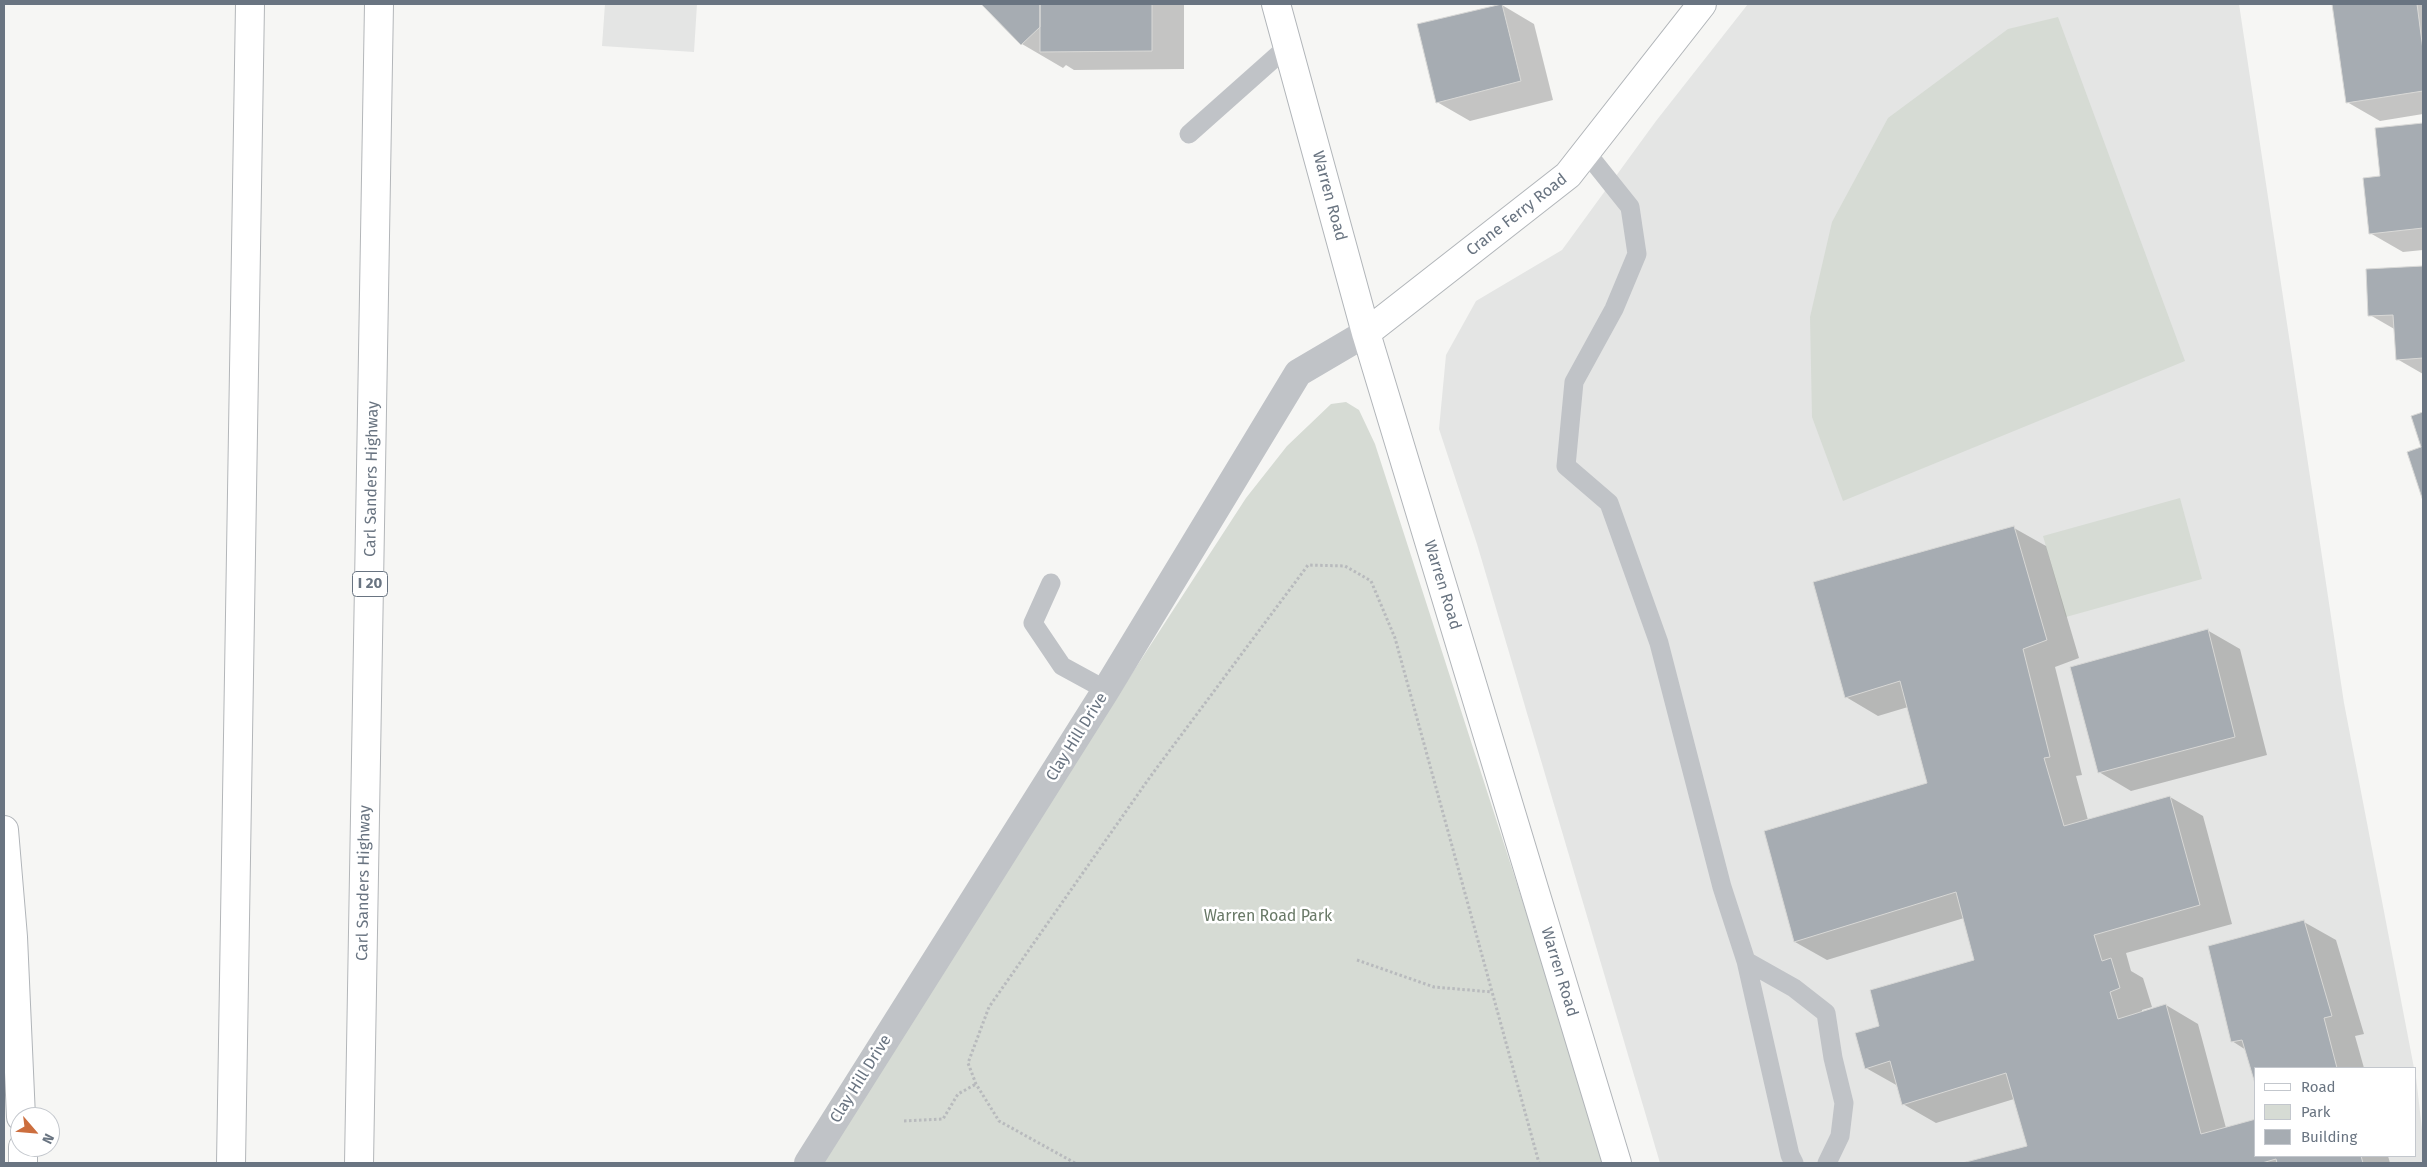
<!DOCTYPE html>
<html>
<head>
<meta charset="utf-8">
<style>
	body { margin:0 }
	#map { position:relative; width:2427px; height:1167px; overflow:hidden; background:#f6f6f4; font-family:"Fira Sans",sans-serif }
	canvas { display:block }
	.frame { position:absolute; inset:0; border:5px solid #697481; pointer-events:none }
	.legend { position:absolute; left:2254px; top:1067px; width:162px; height:90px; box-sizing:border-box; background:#fff; border:1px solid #c3c7cd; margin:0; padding:6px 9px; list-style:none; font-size:15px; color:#697481 }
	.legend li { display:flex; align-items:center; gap:10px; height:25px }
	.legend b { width:25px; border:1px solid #c3c7cd }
	.north { position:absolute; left:10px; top:1107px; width:50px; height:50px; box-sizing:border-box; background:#fff; border:1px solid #c3c7cd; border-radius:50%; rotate:117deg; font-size:14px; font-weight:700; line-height:20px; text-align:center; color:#697481 }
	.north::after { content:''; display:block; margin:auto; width:18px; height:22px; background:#cc6e3e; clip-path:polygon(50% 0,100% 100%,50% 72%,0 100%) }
</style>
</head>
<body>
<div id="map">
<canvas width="2427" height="1167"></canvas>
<div class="frame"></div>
<ul class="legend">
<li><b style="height:6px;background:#fff"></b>Road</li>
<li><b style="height:14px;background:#d6dbd4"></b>Park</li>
<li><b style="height:14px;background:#a6acb2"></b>Building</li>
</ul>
<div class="north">N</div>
</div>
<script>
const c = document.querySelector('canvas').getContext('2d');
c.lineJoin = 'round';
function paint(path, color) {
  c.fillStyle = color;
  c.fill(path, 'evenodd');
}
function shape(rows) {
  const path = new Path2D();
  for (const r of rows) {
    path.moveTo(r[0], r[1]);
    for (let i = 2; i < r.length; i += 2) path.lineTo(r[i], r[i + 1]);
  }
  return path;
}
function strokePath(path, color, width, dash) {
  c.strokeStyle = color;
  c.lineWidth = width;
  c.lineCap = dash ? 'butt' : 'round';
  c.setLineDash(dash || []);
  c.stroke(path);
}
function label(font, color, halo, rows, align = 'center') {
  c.font = font + ' "Fira Sans",sans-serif';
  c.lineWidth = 5;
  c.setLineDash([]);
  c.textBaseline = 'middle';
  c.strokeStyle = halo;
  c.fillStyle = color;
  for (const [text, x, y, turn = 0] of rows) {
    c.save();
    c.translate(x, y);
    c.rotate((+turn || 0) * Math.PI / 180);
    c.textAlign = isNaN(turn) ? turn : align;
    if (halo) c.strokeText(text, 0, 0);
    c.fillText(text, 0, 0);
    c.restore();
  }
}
const built = shape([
	[605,4,697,4,694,52,602,46],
	[1748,4,2239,4,2344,703,2414,1068,2256,1068,2256,1156,2416,1156,2416,1077,2423,1138,2423,1163,1660,1163,1477,544,1439,429,1446,355,1476,301,1562,250,1656,121]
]);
const green = shape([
	[2058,17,2185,361,1843,501,1812,417,1810,317,1832,222,1888,118,2008,29],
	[1346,402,1359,410,1375,444,1607,1163,814,1163,1246,498,1287,446,1331,404],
	[2180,498,2202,579,2066,617,2043,536]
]);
const shadow = shape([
	[982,4,1184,4,1184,69,1074,70,1066,65,1063,68,1022,44],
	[2333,4,2423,4,2423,114,2380,121,2347,102],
	[1502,5,1534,24,1553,100,1470,121,1437,102],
	[2423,124,2423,250,2403,252,2370,233,2381,178,2376,129],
	[2423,267,2423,374,2397,359,2396,330,2370,315,2367,270],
	[2423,413,2423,497,2409,453,2423,448,2412,417],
	[2014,528,2046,546,2079,658,2055,667,2082,775,2076,776,2088,820,2170,797,2203,816,2232,924,2126,953,2131,971,2143,978,2152,1007,2142,1010,2142,1013,2166,1005,2198,1024,2226,1128,2256,1156,2388,1156,2390,1163,1967,1163,2028,1147,2014,1099,1936,1123,1903,1104,1898,1086,1866,1068,1881,1027,1976,961,1964,918,1827,960,1795,942,1928,784,1908,707,1878,716,1846,697],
	[2207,630,2240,649,2267,755,2131,791,2099,772],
	[2304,922,2336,940,2364,1034,2355,1036,2364,1068,2256,1068,2246,1050,2232,1041]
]);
const building = shape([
	[981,4,1040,4,1040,27,1021,45,981,4],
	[1040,4,1152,4,1152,51,1040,52,1040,4],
	[1502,4,1521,81,1436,103,1417,24,1502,4],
	[2332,4,2417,4,2423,50,2423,91,2346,103,2332,4],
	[2423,123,2423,228,2369,234,2363,178,2380,176,2375,128,2423,123],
	[2423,266,2423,358,2396,360,2393,315,2368,316,2366,269,2423,266],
	[2423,412,2423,501,2407,452,2421,447,2411,416,2423,412],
	[2014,526,2047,640,2023,649,2050,757,2044,758,2064,826,2170,796,2200,905,2094,935,2102,961,2111,958,2120,988,2110,992,2118,1019,2166,1004,2201,1134,2256,1119,2256,1156,2361,1156,2363,1163,2277,1163,2276,1159,2262,1163,1962,1163,2027,1146,2006,1073,1902,1105,1890,1061,1865,1069,1855,1033,1879,1026,1870,990,1974,960,1956,892,1794,942,1764,831,1927,783,1900,681,1845,698,1813,582,2014,526],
	[2208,629,2235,737,2098,773,2070,667,2208,629],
	[2304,920,2332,1016,2324,1018,2337,1068,2256,1068,2256,1087,2242,1040,2231,1042,2208,946,2304,920]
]);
const path = shape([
	[1357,960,1434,987,1492,992],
	[904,1121,943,1119,958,1094,976,1084],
	[1075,1163,999,1121,976,1084,968,1063,989,1007,1150,777,1308,565,1345,566,1371,581,1395,638,1539,1163]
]);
const lane = shape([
	[1189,134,1288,46],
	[1586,152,1630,207,1637,254,1614,309,1574,382,1566,466,1609,503,1659,643,1722,887,1746,961,1794,988,1826,1013,1833,1058,1844,1103,1840,1136,1827,1163],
	[1051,583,1033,623,1062,666,1106,690],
	[1746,961,1790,1155,1794,1163]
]);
const street = shape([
	[808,1163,1106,690,1298,373,1366,333]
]);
const secondary = shape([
	[1276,4,1366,333,1617,1163],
	[1366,333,1568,175,1702,4],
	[4,830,13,937,21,1117],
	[23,1147,23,1163]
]);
const highway = shape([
	[231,1163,250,4],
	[359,1163,379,4]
]);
const shields = [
	[370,584,35]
];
const shieldNames = [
	["I 20",370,584]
];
const streetNames = [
	["Warren Road",1329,196,75],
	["Crane Ferry Road",1517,215,-38],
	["Carl Sanders Highway",372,479,-89],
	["Warren Road",1442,585,73],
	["Clay Hill Drive",1077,737,-58],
	["Carl Sanders Highway",364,883,-89],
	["Warren Road",1559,972,73],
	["Clay Hill Drive",861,1079,-58]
];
const parkNames = [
	["Warren Road Park",1268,917]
];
paint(built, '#e4e5e4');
paint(green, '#d6dbd4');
paint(shadow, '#0003');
paint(building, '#a6acb2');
strokePath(building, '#d8d8d6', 1);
strokePath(secondary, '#b1b5b9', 30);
strokePath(highway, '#b3b6b9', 30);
strokePath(path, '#b8babd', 3, [2.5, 2.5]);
strokePath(lane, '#c0c3c7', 19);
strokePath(street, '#c0c3c7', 28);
strokePath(secondary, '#fff', 28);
strokePath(highway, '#fff', 28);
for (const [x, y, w] of shields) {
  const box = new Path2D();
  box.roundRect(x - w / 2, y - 12.5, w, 25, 4);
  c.fillStyle = '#fff';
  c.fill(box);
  strokePath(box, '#697481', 1);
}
label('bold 15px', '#697481', null, shieldNames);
label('16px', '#697481', '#fff', streetNames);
label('16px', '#697967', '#fff', parkNames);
</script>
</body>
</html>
